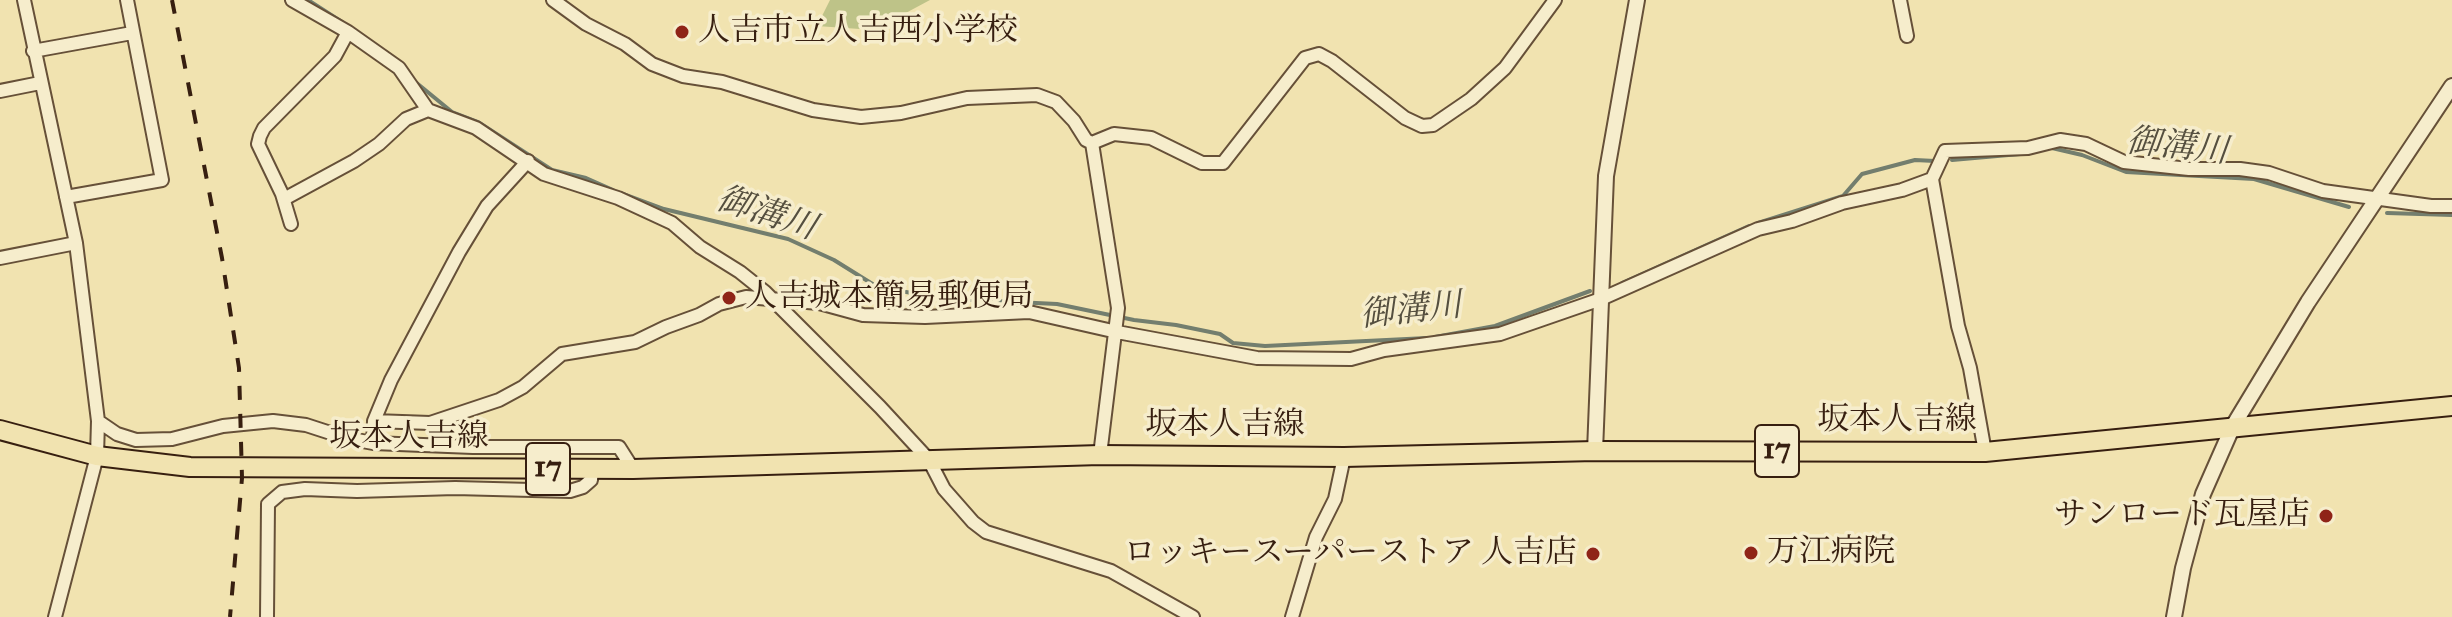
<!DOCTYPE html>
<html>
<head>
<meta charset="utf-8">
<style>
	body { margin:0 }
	canvas { display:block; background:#f1e3b0 }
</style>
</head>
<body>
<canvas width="2452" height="617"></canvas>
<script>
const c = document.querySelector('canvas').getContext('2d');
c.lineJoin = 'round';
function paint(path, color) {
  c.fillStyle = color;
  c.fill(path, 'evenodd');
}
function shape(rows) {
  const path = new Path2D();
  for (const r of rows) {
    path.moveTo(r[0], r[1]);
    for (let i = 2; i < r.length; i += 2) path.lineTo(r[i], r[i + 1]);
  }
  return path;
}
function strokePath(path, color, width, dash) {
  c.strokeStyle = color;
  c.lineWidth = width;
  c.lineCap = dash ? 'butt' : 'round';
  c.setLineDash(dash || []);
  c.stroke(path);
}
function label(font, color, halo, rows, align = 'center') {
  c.font = font + ' "IM FELL Great Primer","Noto Serif JP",serif';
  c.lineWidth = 7;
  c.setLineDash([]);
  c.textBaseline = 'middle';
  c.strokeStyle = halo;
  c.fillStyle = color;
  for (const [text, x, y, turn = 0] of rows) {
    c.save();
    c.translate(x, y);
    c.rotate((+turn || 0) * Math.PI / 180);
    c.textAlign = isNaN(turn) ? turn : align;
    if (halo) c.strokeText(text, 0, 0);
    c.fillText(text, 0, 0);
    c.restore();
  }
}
const green = shape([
	[830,0,930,0,874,30,817,26]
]);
const stream = shape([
	[308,0,342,22],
	[386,52,404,66],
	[413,80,452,112,478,122,552,170,586,178,613,190],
	[2052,148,2082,155,2126,172,2254,179,2349,207],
	[1952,160,2020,154],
	[621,193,664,209,788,239,834,260,879,288,953,299,1057,304,1134,320,1176,325,1220,334,1233,343,1265,346,1427,338],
	[2387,213,2452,215],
	[1758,223,1843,196,1862,174,1915,160,1935,161],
	[1622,283,1749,226],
	[1435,337,1495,326,1590,291]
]);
const minor = shape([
	[24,0,76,243,98,421,97,456,55,617],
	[292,0,348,32,399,68,428,110,476,128,544,174,618,198,672,223,700,247,740,272,765,292,880,407,929,460,944,489,973,522,986,532,1111,571,1193,617],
	[553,0,586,24,625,44,652,64,683,76,722,82,813,110,861,117,901,113,967,98,1037,95,1056,102,1074,121,1086,140,1092,143,1118,308,1100,455],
	[1900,0,1907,36],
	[33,51,132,33],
	[0,91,40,83],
	[1092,143,1114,134,1151,138,1202,163,1223,163,1305,58,1319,54,1332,61,1405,118,1422,126,1433,125,1471,99,1505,68,1555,0],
	[66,197,162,180,127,0],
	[284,199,354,161,379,144,406,119,428,110],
	[291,224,282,194,258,144,260,136,264,128,335,56,348,32],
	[0,258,76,243],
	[98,421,117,434,136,440,172,439,223,426,273,421,306,425,346,438,373,443,473,447,619,447,633,469],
	[374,421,430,423,499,400,523,387,562,354,635,342,666,327,699,315,719,304,746,297,819,303,863,315,925,317,1029,312,1117,332,1257,358,1351,359,1384,350,1500,334,1601,299,1758,229,1792,221,1842,203,1902,190,1932,179],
	[373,443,374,421,391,380,459,252,487,206,528,161],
	[1985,452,1970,368,1958,326,1932,179,1945,151,2028,148,2060,140,2086,144,2124,162,2189,169,2240,169,2269,173,2323,191,2431,206,2452,206],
	[267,617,268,504,282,492,305,489,357,491,455,488,570,491,583,487,591,480,592,469],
	[1292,617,1316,537,1335,499,1344,457]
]);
const tertiary = shape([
	[1595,451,1606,176,1637,0],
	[2174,617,2183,568,2203,494,2233,426,2308,302,2452,86]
]);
const primary = shape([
	[0,430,97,456,190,467,633,469,1100,455,1344,457,1595,451,1985,452,2452,406]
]);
const rail = shape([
	[172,0,222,258,239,368,242,478,230,617]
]);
const markers = [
	[682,32,8,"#8f2418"],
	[729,298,8,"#8f2418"],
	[2326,516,8,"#8f2418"],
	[1751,553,8,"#8f2418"],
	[1593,554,8,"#8f2418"]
];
const shields = [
	[1777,451,44],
	[548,469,44]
];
const shieldNames = [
	["17",1777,451],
	["17",548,469]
];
const poiNames = [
	["人吉市立人吉西小学校",698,32],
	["人吉城本簡易郵便局",745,298],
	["サンロード瓦屋店",2310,516,"right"],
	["万江病院",1767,553],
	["ロッキースーパーストア 人吉店",1577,554,"right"]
];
const streetNames = [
	["坂本人吉線",1897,421],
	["坂本人吉線",1225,426],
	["坂本人吉線",409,438]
];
const waterNames = [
	["御溝川",2177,148,6],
	["御溝川",766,215,18],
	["御溝川",1411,312,-6]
];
paint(green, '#bec388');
strokePath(stream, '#737e6e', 4);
strokePath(minor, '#665038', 16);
strokePath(tertiary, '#665038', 18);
strokePath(primary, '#371f10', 22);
strokePath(minor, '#f6edcc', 12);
strokePath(tertiary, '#f6edcc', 14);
strokePath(primary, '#f1e3b0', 18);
strokePath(rail, '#371f10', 4, [14, 14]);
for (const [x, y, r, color] of markers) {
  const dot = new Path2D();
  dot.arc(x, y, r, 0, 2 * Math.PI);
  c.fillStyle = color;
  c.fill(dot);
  strokePath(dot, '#f6edcc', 3);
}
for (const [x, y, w] of shields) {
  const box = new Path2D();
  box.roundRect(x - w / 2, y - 26, w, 52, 6);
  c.fillStyle = '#f6edcc';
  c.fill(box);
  strokePath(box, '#371f10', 2);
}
label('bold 30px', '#371f10', null, shieldNames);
label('32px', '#371f10', '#f6edcc', poiNames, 'left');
label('32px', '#371f10', '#f6edcc', streetNames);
label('italic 34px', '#554f3f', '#f6edcc', waterNames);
</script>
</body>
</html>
